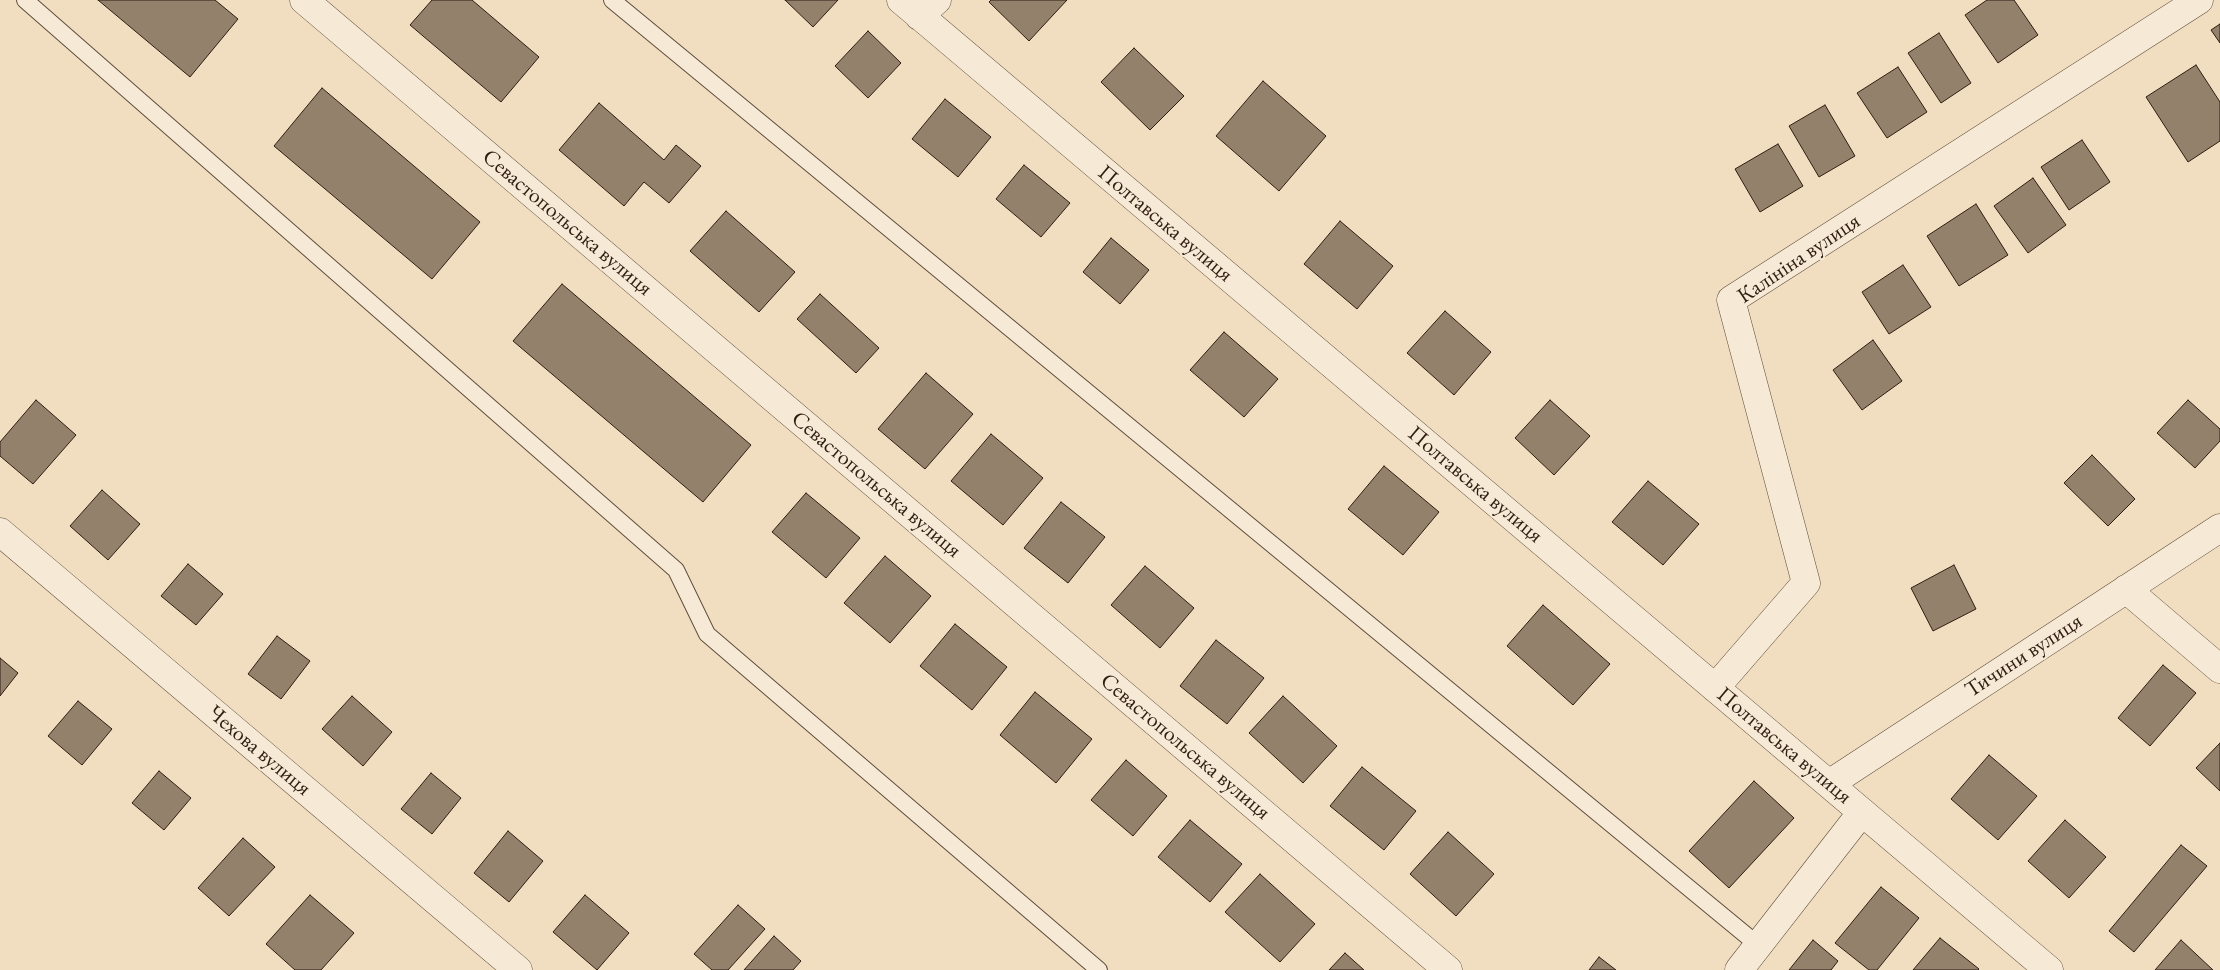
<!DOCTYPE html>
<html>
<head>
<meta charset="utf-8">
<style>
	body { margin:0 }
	canvas { display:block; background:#f1dec0 }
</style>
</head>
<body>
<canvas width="2220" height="970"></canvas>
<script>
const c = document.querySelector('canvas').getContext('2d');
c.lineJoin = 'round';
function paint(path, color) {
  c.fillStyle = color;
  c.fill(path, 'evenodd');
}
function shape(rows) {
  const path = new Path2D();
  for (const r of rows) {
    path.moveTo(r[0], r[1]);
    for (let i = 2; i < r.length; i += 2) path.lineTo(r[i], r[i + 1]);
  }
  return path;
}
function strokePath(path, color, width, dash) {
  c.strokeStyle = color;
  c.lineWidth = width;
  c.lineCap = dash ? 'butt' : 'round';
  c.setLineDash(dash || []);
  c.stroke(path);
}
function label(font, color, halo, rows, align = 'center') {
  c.font = font + ' "EB Garamond",serif';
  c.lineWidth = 4;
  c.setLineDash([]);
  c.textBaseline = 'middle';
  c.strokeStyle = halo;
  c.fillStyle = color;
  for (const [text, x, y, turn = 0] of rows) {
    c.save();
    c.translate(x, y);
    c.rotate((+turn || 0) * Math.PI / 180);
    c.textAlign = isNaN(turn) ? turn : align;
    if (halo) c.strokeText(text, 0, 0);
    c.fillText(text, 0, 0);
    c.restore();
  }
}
const building = shape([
	[98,0,215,0,238,19,190,77,98,0],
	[432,0,472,0,539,57,501,102,410,25,432,0],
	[785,0,838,0,813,27,785,0],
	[991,0,1067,0,1029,41,989,2,991,0],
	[1987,0,2014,0,2038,35,1998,63,1965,15,1987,0],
	[2220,24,2220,43,2211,30,2220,24],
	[868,31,901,63,868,98,835,66,868,31],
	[1939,33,1971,83,1941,103,1908,53,1939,33],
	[1134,48,1184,96,1150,130,1101,82,1134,48],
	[2196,65,2220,102,2220,141,2188,162,2146,97,2196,65],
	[1898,67,1927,112,1887,138,1857,93,1898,67],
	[1263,81,1326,136,1279,191,1216,136,1263,81],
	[322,88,480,222,432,279,274,146,322,88],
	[945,99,991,137,958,177,912,139,945,99],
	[599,103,664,160,676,145,701,166,669,203,644,182,624,206,559,150,599,103],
	[1825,105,1855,156,1819,177,1789,126,1825,105],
	[2082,140,2110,182,2069,210,2041,167,2082,140],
	[1778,144,1803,186,1760,212,1735,169,1778,144],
	[1024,165,1070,203,1041,237,996,199,1024,165],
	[2033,178,2066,225,2028,253,1994,206,2033,178],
	[1976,204,2008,255,1959,286,1927,236,1976,204],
	[726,211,795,272,759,312,690,251,726,211],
	[1340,221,1393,266,1357,309,1304,264,1340,221],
	[1111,238,1149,270,1120,304,1083,272,1111,238],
	[1903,265,1931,307,1889,334,1862,292,1903,265],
	[562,284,751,445,703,502,513,341,562,284],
	[820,294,879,348,856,373,797,319,820,294],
	[1445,311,1491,352,1454,395,1407,353,1445,311],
	[1224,332,1278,379,1244,417,1190,370,1224,332],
	[1873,340,1902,381,1862,410,1833,370,1873,340],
	[926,373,973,414,925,469,878,429,926,373],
	[36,400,76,435,33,484,0,456,0,442,36,400],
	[1550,400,1590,436,1554,475,1515,438,1550,400],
	[2188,400,2220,429,2220,441,2195,468,2157,433,2188,400],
	[991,434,1043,478,1003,525,951,481,991,434],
	[2092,455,2135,499,2108,526,2064,483,2092,455],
	[1384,466,1439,512,1403,555,1348,509,1384,466],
	[1648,481,1699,524,1663,565,1612,522,1648,481],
	[102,490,140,524,108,560,70,526,102,490],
	[806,493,860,538,826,578,772,532,806,493],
	[1061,502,1105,537,1068,583,1024,548,1061,502],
	[885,556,931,596,890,643,844,603,885,556],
	[188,564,223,594,196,625,161,596,188,564],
	[1954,565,1976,609,1933,631,1911,588,1954,565],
	[1145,566,1194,608,1160,648,1111,605,1145,566],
	[1543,605,1610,664,1573,705,1507,646,1543,605],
	[955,624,1007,667,972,710,920,666,955,624],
	[277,636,310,661,281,699,248,674,277,636],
	[1216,640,1264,678,1227,724,1180,686,1216,640],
	[0,658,18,673,0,696,0,658],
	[2163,665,2196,693,2150,746,2118,718,2163,665],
	[1035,692,1092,739,1056,783,1000,735,1035,692],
	[352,696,392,732,363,766,322,729,352,696],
	[1283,696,1337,746,1303,783,1249,733,1283,696],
	[78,701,112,729,82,765,48,736,78,701],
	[2220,743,2220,791,2196,768,2220,743],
	[1989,755,2037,796,1998,840,1951,799,1989,755],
	[1126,760,1167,796,1133,836,1091,800,1126,760],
	[1362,767,1416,811,1384,850,1330,806,1362,767],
	[159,771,191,798,164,830,132,803,159,771],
	[431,773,461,798,432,834,401,809,431,773],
	[1754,781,1794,818,1729,888,1689,851,1754,781],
	[1190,820,1242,864,1210,902,1158,857,1190,820],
	[2065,820,2106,857,2069,898,2028,861,2065,820],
	[508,831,543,861,509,902,474,873,508,831],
	[1448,832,1494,874,1456,916,1410,874,1448,832],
	[243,838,275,867,229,916,198,888,243,838],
	[2181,845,2207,866,2134,952,2109,931,2181,845],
	[1260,874,1315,924,1280,962,1225,912,1260,874],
	[1881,887,1919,918,1877,970,1869,970,1835,943,1881,887],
	[310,895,354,933,321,970,295,970,266,944,310,895],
	[585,895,629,933,597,970,553,932,585,895],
	[738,905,765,929,728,970,712,970,694,954,738,905],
	[774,936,801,961,793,970,744,970,774,936],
	[1940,938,1979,969,1978,970,1913,970,1940,938],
	[1813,940,1838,961,1831,970,1789,970,1813,940],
	[2181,940,2213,970,2155,970,2181,940],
	[1345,953,1364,970,1329,970,1345,953],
	[1599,957,1616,970,1589,970,1599,957]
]);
const service = shape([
	[25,0,676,570,707,634,1099,970],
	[612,0,1758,945]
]);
const minor = shape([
	[304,0,1448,970],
	[901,0,2049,970],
	[919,16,937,0],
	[0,532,518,970],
	[2126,589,2220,669],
	[1715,688,1806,583,1731,300,2199,0],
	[1829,784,2220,528],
	[1739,970,1862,812]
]);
const streetNames = [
	["Севастопольська вулиця",567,223,40],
	["Полтавська вулиця",1165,224,40],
	["Калініна вулиця",1799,259,-34],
	["Севастопольська вулиця",876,485,40],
	["Полтавська вулиця",1475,485,40],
	["Тичини вулиця",2024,656,-33],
	["Полтавська вулиця",1784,746,40],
	["Севастопольська вулиця",1185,747,40],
	["Чехова вулиця",259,751,40]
];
paint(building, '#94816c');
strokePath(building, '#301d11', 1);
strokePath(service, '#604d3d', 18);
strokePath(minor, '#604d3d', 29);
strokePath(service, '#f6ead6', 16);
strokePath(minor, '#f6ead6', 28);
label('22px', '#301d11', '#f6ead6', streetNames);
</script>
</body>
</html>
